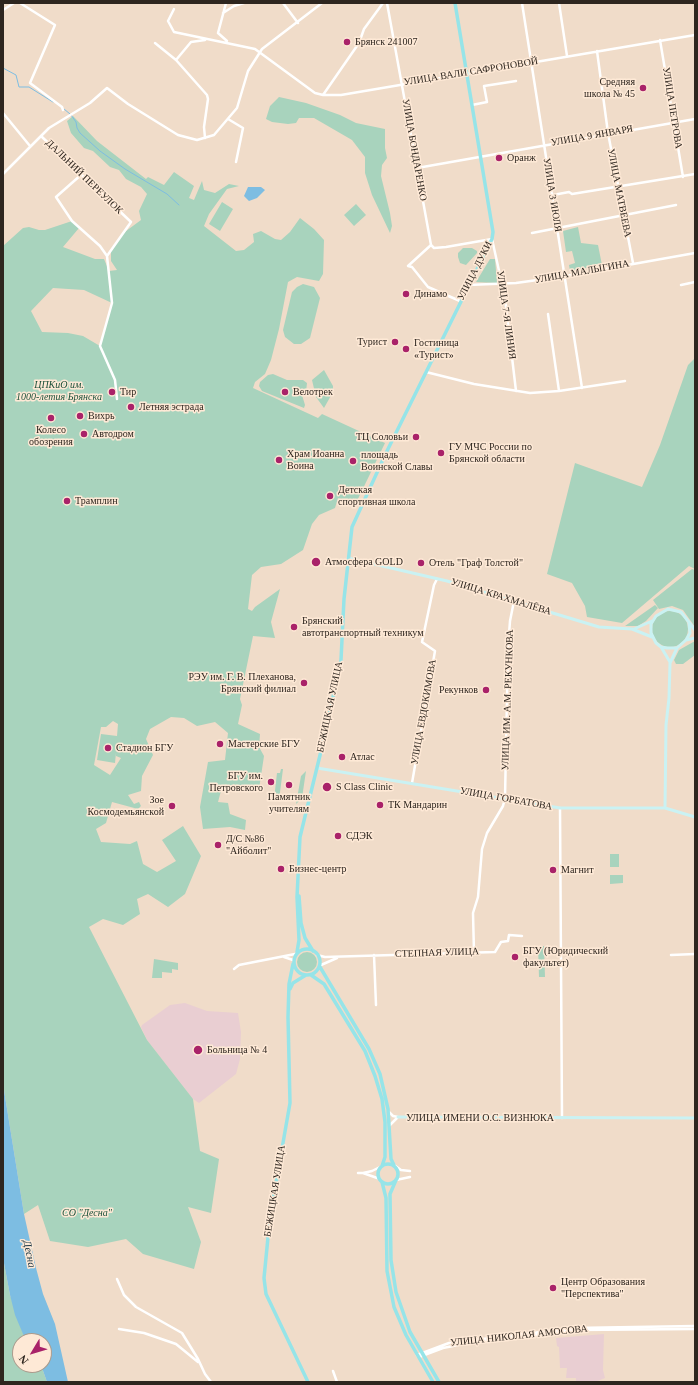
<!DOCTYPE html>
<html>
<head>
<meta charset="utf-8">
<style>
	body { margin:0 }
	#map { position:relative; width:698px; height:1385px; overflow:hidden; background:#f0dcc9; font-family:"Times New Roman",serif }
	canvas { display:block }
	.frame { position:absolute; inset:0; border:4px solid #2e261f; pointer-events:none }
	.north { position:absolute; left:12px; top:1333px; width:40px; height:40px; box-sizing:border-box; background:#fee9d6; border:1px solid #ab9b8d; border-radius:50%; rotate:232deg; font-size:11px; font-weight:700; line-height:16px; text-align:center; color:#2e261f }
	.north::after { content:''; display:block; margin:auto; width:14px; height:18px; background:#a92269; clip-path:polygon(50% 0,100% 100%,50% 72%,0 100%) }
</style>
</head>
<body>
<div id="map">
<canvas width="698" height="1385"></canvas>
<div class="frame"></div>
<div class="north">N</div>
</div>
<script>
const c = document.querySelector('canvas').getContext('2d');
c.lineJoin = 'round';
function paint(path, color) {
  c.fillStyle = color;
  c.fill(path, 'evenodd');
}
function shape(rows) {
  const path = new Path2D();
  for (const r of rows) {
    if (r.length === 3) {
      path.moveTo(r[0] + r[2], r[1]);
      path.arc(r[0], r[1], r[2], 0, 2 * Math.PI);
      continue;
    }
    path.moveTo(r[0], r[1]);
    for (let i = 2; i < r.length; i += 2) path.lineTo(r[i], r[i + 1]);
  }
  return path;
}
function strokePath(path, color, width, dash) {
  c.strokeStyle = color;
  c.lineWidth = width;
  c.lineCap = dash ? 'butt' : 'round';
  c.setLineDash(dash || []);
  c.stroke(path);
}
function label(font, color, halo, rows, align = 'center') {
  c.font = font + ' "Times New Roman",serif';
  c.lineWidth = 3;
  c.setLineDash([]);
  c.textBaseline = 'middle';
  c.strokeStyle = halo;
  c.fillStyle = color;
  for (const [text, x, y, turn = 0] of rows) {
    c.save();
    c.translate(x, y);
    c.rotate((+turn || 0) * Math.PI / 180);
    c.textAlign = isNaN(turn) ? turn : align;
    if (halo) c.strokeText(text, 0, 0);
    c.fillText(text, 0, 0);
    c.restore();
  }
}
const medical = shape([
	[185,1003,207,1011,238,1013,241,1032,240,1059,236,1074,199,1103,193,1099,147,1040,141,1027,142,1025,170,1005],
	[604,1334,603,1370,605,1378,595,1382,576,1382,576,1378,566,1378,567,1368,560,1368,559,1347,557,1346,556,1338]
]);
const green = shape([
	[279,97,306,103,340,115,356,123,385,129,385,148,387,158,382,165,381,176,390,213,392,226,390,233,372,195,365,173,365,157,352,140,314,118,299,118,296,123,288,124,272,122,266,119,270,106],
	[73,116,97,141,146,179,148,177,164,185,174,172,194,186,189,198,194,200,202,181,204,190,215,193,229,184,239,186,227,189,209,214,204,226,236,251,244,250,254,242,253,234,261,231,275,239,281,240,290,232,300,218,314,229,324,240,323,274,319,281,297,277,288,282,279,329,271,360,265,374,255,382,253,388,318,418,322,414,385,443,355,505,338,498,335,508,319,515,312,524,303,550,281,564,261,567,252,575,248,609,252,611,255,607,280,589,271,622,275,638,253,636,240,699,242,705,238,724,260,734,259,747,264,756,259,789,237,787,234,784,230,787,222,787,218,802,228,803,230,814,246,820,245,830,230,827,203,829,200,807,208,762,225,760,228,733,215,722,197,726,184,718,171,717,150,729,146,739,153,755,142,776,141,791,128,795,134,804,139,802,141,806,138,809,112,802,106,823,96,829,101,842,130,844,137,841,143,864,157,872,176,861,162,840,183,826,201,856,185,894,168,907,148,894,137,899,140,914,123,925,103,919,89,927,147,1040,193,1099,200,1151,219,1159,211,1213,188,1207,201,1242,194,1269,143,1254,126,1239,88,1247,50,1241,38,1205,24,1214,3,1084,3,246,23,228,29,227,39,230,45,230,72,221,79,228,63,247,95,259,104,259,109,271,117,270,111,261,111,249,122,234,141,220,139,211,147,194,141,187,126,179,119,170,110,167,93,151,84,148,71,133,67,121],
	[53,288,84,290,112,303,100,346,83,336,68,333,42,332,31,311],
	[113,721,118,724,117,736,101,734,97,760,115,763,116,753,116,756,121,758,110,775,94,765,101,727,106,727],
	[222,202,233,209,220,231,209,224],
	[356,204,366,215,354,226,344,215],
	[578,227,581,243,598,245,602,265,570,271,569,265,575,263,572,251,566,252,563,231],
	[463,248,472,248,477,251,477,253,466,265,460,263,458,257,458,253],
	[490,259,495,259,497,283,476,282],
	[303,284,314,287,320,298,310,338,301,344,294,344,285,337,283,330,292,292,297,287],
	[695,358,695,569,689,566,622,623,587,617,585,606,572,583,547,574,575,463,642,487,660,445,688,365],
	[324,370,333,386,333,392,324,408,316,397,312,380],
	[273,374,287,380,303,380,307,383,306,392,302,395,305,405,304,408,262,391,259,386,260,382,268,375],
	[692,569,695,570,695,627,683,610,672,606,659,609,653,600],
	[655,605,658,608,646,621,638,626,625,626],
	[670,629,18],
	[695,641,695,655,683,664,676,664,674,660,679,650],
	[281,769,283,769,279,800,274,799,277,773,280,773],
	[306,771,302,798,296,804,301,776],
	[610,854,619,854,619,867,610,867],
	[610,875,623,875,623,883,610,884],
	[538,946,544,946,545,977,539,977],
	[307,962,10],
	[154,959,178,963,178,970,172,969,172,973,162,972,162,978,152,978],
	[3,1258,10,1295,26,1341,20,1341,20,1365,41,1365,47,1382,3,1382]
]);
const water = shape([
	[248,187,261,187,265,190,257,198,249,201,244,196],
	[3,1084,24,1214,36,1268,43,1294,55,1324,68,1382,47,1382,41,1365,44,1365,44,1341,26,1341,15,1315,10,1295,3,1258]
]);
const stream = shape([
	[3,68,16,75,19,87,29,87,53,102],
	[64,109,70,114],
	[71,115,76,122,77,128,80,133,100,151,125,169,167,194,179,205]
]);
const street = shape([
	[20,3,55,25,30,83,62,107,63,110],
	[226,3,218,33,227,41],
	[283,3,298,23],
	[387,3,431,245,434,248,446,247,492,239,505,298,516,391],
	[522,3,582,388],
	[559,3,567,56],
	[174,9,168,21,174,32,255,49,315,93,323,95,341,95,695,35],
	[3,10,14,3],
	[223,13,234,6,244,3],
	[660,40,683,177],
	[155,43,176,60,207,95,208,99,204,127,205,138],
	[597,51,608,133,633,263],
	[176,60,191,42,205,40],
	[323,95,359,43,364,29,383,3],
	[472,105,487,102,484,86,516,81],
	[3,113,30,146],
	[228,119,243,128,236,162],
	[41,136,131,222,107,256,112,303,100,346,115,380,117,399],
	[417,168,695,119],
	[3,174,49,128,90,103,107,88,128,104,178,135,197,140,214,135,237,108,248,71,262,49,322,3],
	[82,174,56,197,72,221,100,246,107,256],
	[553,195,569,192,572,194,695,174],
	[532,233,676,205],
	[431,245,408,266,412,267,428,287,460,301],
	[468,285,516,283,566,276,695,253],
	[681,285,695,282],
	[548,314,559,391],
	[426,372,474,384,530,393,559,391,625,381],
	[412,783,435,651,422,642,434,585,437,579],
	[560,808,562,1118],
	[474,953,473,913,478,897,482,849,487,833,503,806,505,798,508,648,510,621,514,601],
	[317,955,325,957,495,952,501,942,508,941,509,935,522,936],
	[374,955,376,1005],
	[671,955,695,954],
	[284,957,293,960],
	[321,965,337,958],
	[234,969,239,965,295,954],
	[389,1112,393,1116,398,1117],
	[390,1125,397,1118],
	[394,1165,401,1170,410,1171],
	[358,1173,363,1173],
	[380,1179,363,1173,372,1171,382,1166],
	[396,1180,410,1177],
	[117,1279,124,1295,136,1307,182,1333,198,1359,205,1374,211,1382],
	[119,1329,144,1333,176,1344,198,1362],
	[417,1355,449,1343,574,1328,695,1326],
	[419,1357,443,1348,458,1345,574,1330,695,1329],
	[333,1371,337,1382]
]);
const secondary = shape([
	[348,558,447,581,599,627,632,629,652,637],
	[689,623,690,633,686,640,677,648,667,648,661,647,656,643,651,633,651,624,656,616,668,609,681,612,695,630],
	[634,629,652,621],
	[686,640,695,638],
	[661,647,670,662],
	[317,768,560,808,665,808,695,817],
	[665,808,666,725,669,698,670,663,677,648],
	[398,1117,695,1118]
]);
const primary = shape([
	[299,896,301,923,305,938,313,951],
	[307,962,13],
	[297,952,299,940,297,897,300,837,323,743,341,660,344,599,352,527,386,453,492,239,493,232,455,3],
	[293,964,289,984,288,1017,290,1103,270,1217,264,1278,266,1294,308,1382],
	[320,967,369,1049,380,1074,388,1109,391,1159,394,1165],
	[311,975,324,984,332,997,365,1051,375,1076,382,1099,385,1122,385,1157,382,1166],
	[290,989,293,983,306,975],
	[388,1174,10],
	[396,1180,390,1194,391,1260,396,1292,410,1332,439,1382],
	[382,1182,386,1198,387,1271,394,1307,406,1335,433,1382]
]);
const markers = [
	[347,42,4,"#a92269"],
	[643,88,4,"#a92269"],
	[499,158,4,"#a92269"],
	[406,294,4,"#a92269"],
	[395,342,4,"#a92269"],
	[406,349,4,"#a92269"],
	[112,392,4,"#a92269"],
	[285,392,4,"#a92269"],
	[131,407,4,"#a92269"],
	[80,416,4,"#a92269"],
	[51,418,4,"#a92269"],
	[84,434,4,"#a92269"],
	[416,437,4,"#a92269"],
	[441,453,4,"#a92269"],
	[279,460,4,"#a92269"],
	[353,461,4,"#a92269"],
	[330,496,4,"#a92269"],
	[67,501,4,"#a92269"],
	[316,562,5,"#a92269"],
	[421,563,4,"#a92269"],
	[294,627,4,"#a92269"],
	[304,683,4,"#a92269"],
	[486,690,4,"#a92269"],
	[220,744,4,"#a92269"],
	[108,748,4,"#a92269"],
	[342,757,4,"#a92269"],
	[271,782,4,"#a92269"],
	[289,785,4,"#a92269"],
	[327,787,5,"#a92269"],
	[380,805,4,"#a92269"],
	[172,806,4,"#a92269"],
	[338,836,4,"#a92269"],
	[218,845,4,"#a92269"],
	[281,869,4,"#a92269"],
	[553,870,4,"#a92269"],
	[515,957,4,"#a92269"],
	[198,1050,5,"#a92269"],
	[553,1288,4,"#a92269"]
];
const poiNames = [
	["Брянск 241007",355,42],
	["Средняя",635,82,"right"],
	["школа № 45",635,94,"right"],
	["Оранж",507,158],
	["Динамо",414,294],
	["Турист",387,342,"right"],
	["Гостиница",414,343],
	["«Турист»",414,355],
	["Тир",120,392],
	["Велотрек",293,392],
	["Летняя эстрада",139,407],
	["Вихрь",88,416],
	["Колесо",51,430,"center"],
	["обозрения",51,442,"center"],
	["Автодром",92,434],
	["ТЦ Соловьи",408,437,"right"],
	["ГУ МЧС России по",449,447],
	["Брянской области",449,459],
	["Храм Иоанна",287,454],
	["Воина",287,466],
	["площадь",361,455],
	["Воинской Славы",361,467],
	["Детская",338,490],
	["спортивная школа",338,502],
	["Трамплин",75,501],
	["Атмосфера GOLD",325,562],
	["Отель \"Граф Толстой\"",429,563],
	["Брянский",302,621],
	["автотранспортный техникум",302,633],
	["РЭУ им. Г. В. Плеханова,",296,677,"right"],
	["Брянский филиал",296,689,"right"],
	["Рекунков",478,690,"right"],
	["Мастерские БГУ",228,744],
	["Стадион БГУ",116,748],
	["Атлас",350,757],
	["БГУ им.",263,776,"right"],
	["Петровского",263,788,"right"],
	["S Class Clinic",336,787],
	["Памятник",289,797,"center"],
	["учителям",289,809,"center"],
	["Зое",164,800,"right"],
	["Космодемьянской",164,812,"right"],
	["ТК Мандарин",388,805],
	["СДЭК",346,836],
	["Д/С №86",226,839],
	["\"Айболит\"",226,851],
	["Бизнес-центр",289,869],
	["Магнит",561,870],
	["БГУ (Юридический",523,951],
	["факультет)",523,963],
	["Больница № 4",207,1050],
	["Центр Образования",561,1282],
	["\"Перспектива\"",561,1294]
];
const streetNames = [
	["УЛИЦА ВАЛИ САФРОНОВОЙ",471,72,-9],
	["УЛИЦА ПЕТРОВА",672,108,81],
	["УЛИЦА 9 ЯНВАРЯ",592,136,-10],
	["УЛИЦА БОНДАРЕНКО",414,150,80],
	["ДАЛЬНИЙ ПЕРЕУЛОК",84,177,44],
	["УЛИЦА МАТВЕЕВА",619,193,79],
	["УЛИЦА 3 ИЮЛЯ",552,195,81],
	["УЛИЦА ДУКИ",475,271,-63],
	["УЛИЦА МАЛЫГИНА",582,272,-10],
	["УЛИЦА 7-Я ЛИНИЯ",506,315,82],
	["УЛИЦА КРАХМАЛЁВА",501,597,17],
	["УЛИЦА ИМ. А.М. РЕКУНКОВА",508,700,-88],
	["БЕЖИЦКАЯ УЛИЦА",330,707,-78],
	["УЛИЦА ЕВДОКИМОВА",424,712,-80],
	["УЛИЦА ГОРБАТОВА",506,799,10],
	["СТЕПНАЯ УЛИЦА",437,953,-2],
	["УЛИЦА ИМЕНИ О.С. ВИЗНЮКА",480,1118],
	["БЕЖИЦКАЯ УЛИЦА",275,1191,-81],
	["УЛИЦА НИКОЛАЯ АМОСОВА",519,1336,-6]
];
const parkNames = [
	["ЦПКиО им.",59,385],
	["1000-летия Брянска",59,397],
	["СО \"Десна\"",87,1213]
];
const waterNames = [
	["Десна",29,1254,79]
];
paint(medical, '#e9ced2');
paint(green, '#a8d3bd');
paint(water, '#7dbde2');
strokePath(stream, '#7dbde2', 1);
strokePath(street, '#fff', 2.5);
strokePath(secondary, '#caf2f3', 3);
strokePath(primary, '#96e4e8', 3.5);
for (const [x, y, r, color] of markers) {
  const dot = new Path2D();
  dot.arc(x, y, r, 0, 2 * Math.PI);
  c.fillStyle = color;
  c.fill(dot);
  strokePath(dot, '#fee9d6', 1.5);
}
label('10px', '#2e261f', '#fee9d6', poiNames, 'left');
label('10px', '#2e261f', '#fee9d6', streetNames);
label('italic 10px', '#1b513a', '#fee9d6', parkNames);
label('italic 11px', '#163343', '#fee9d6', waterNames);
</script>
</body>
</html>
